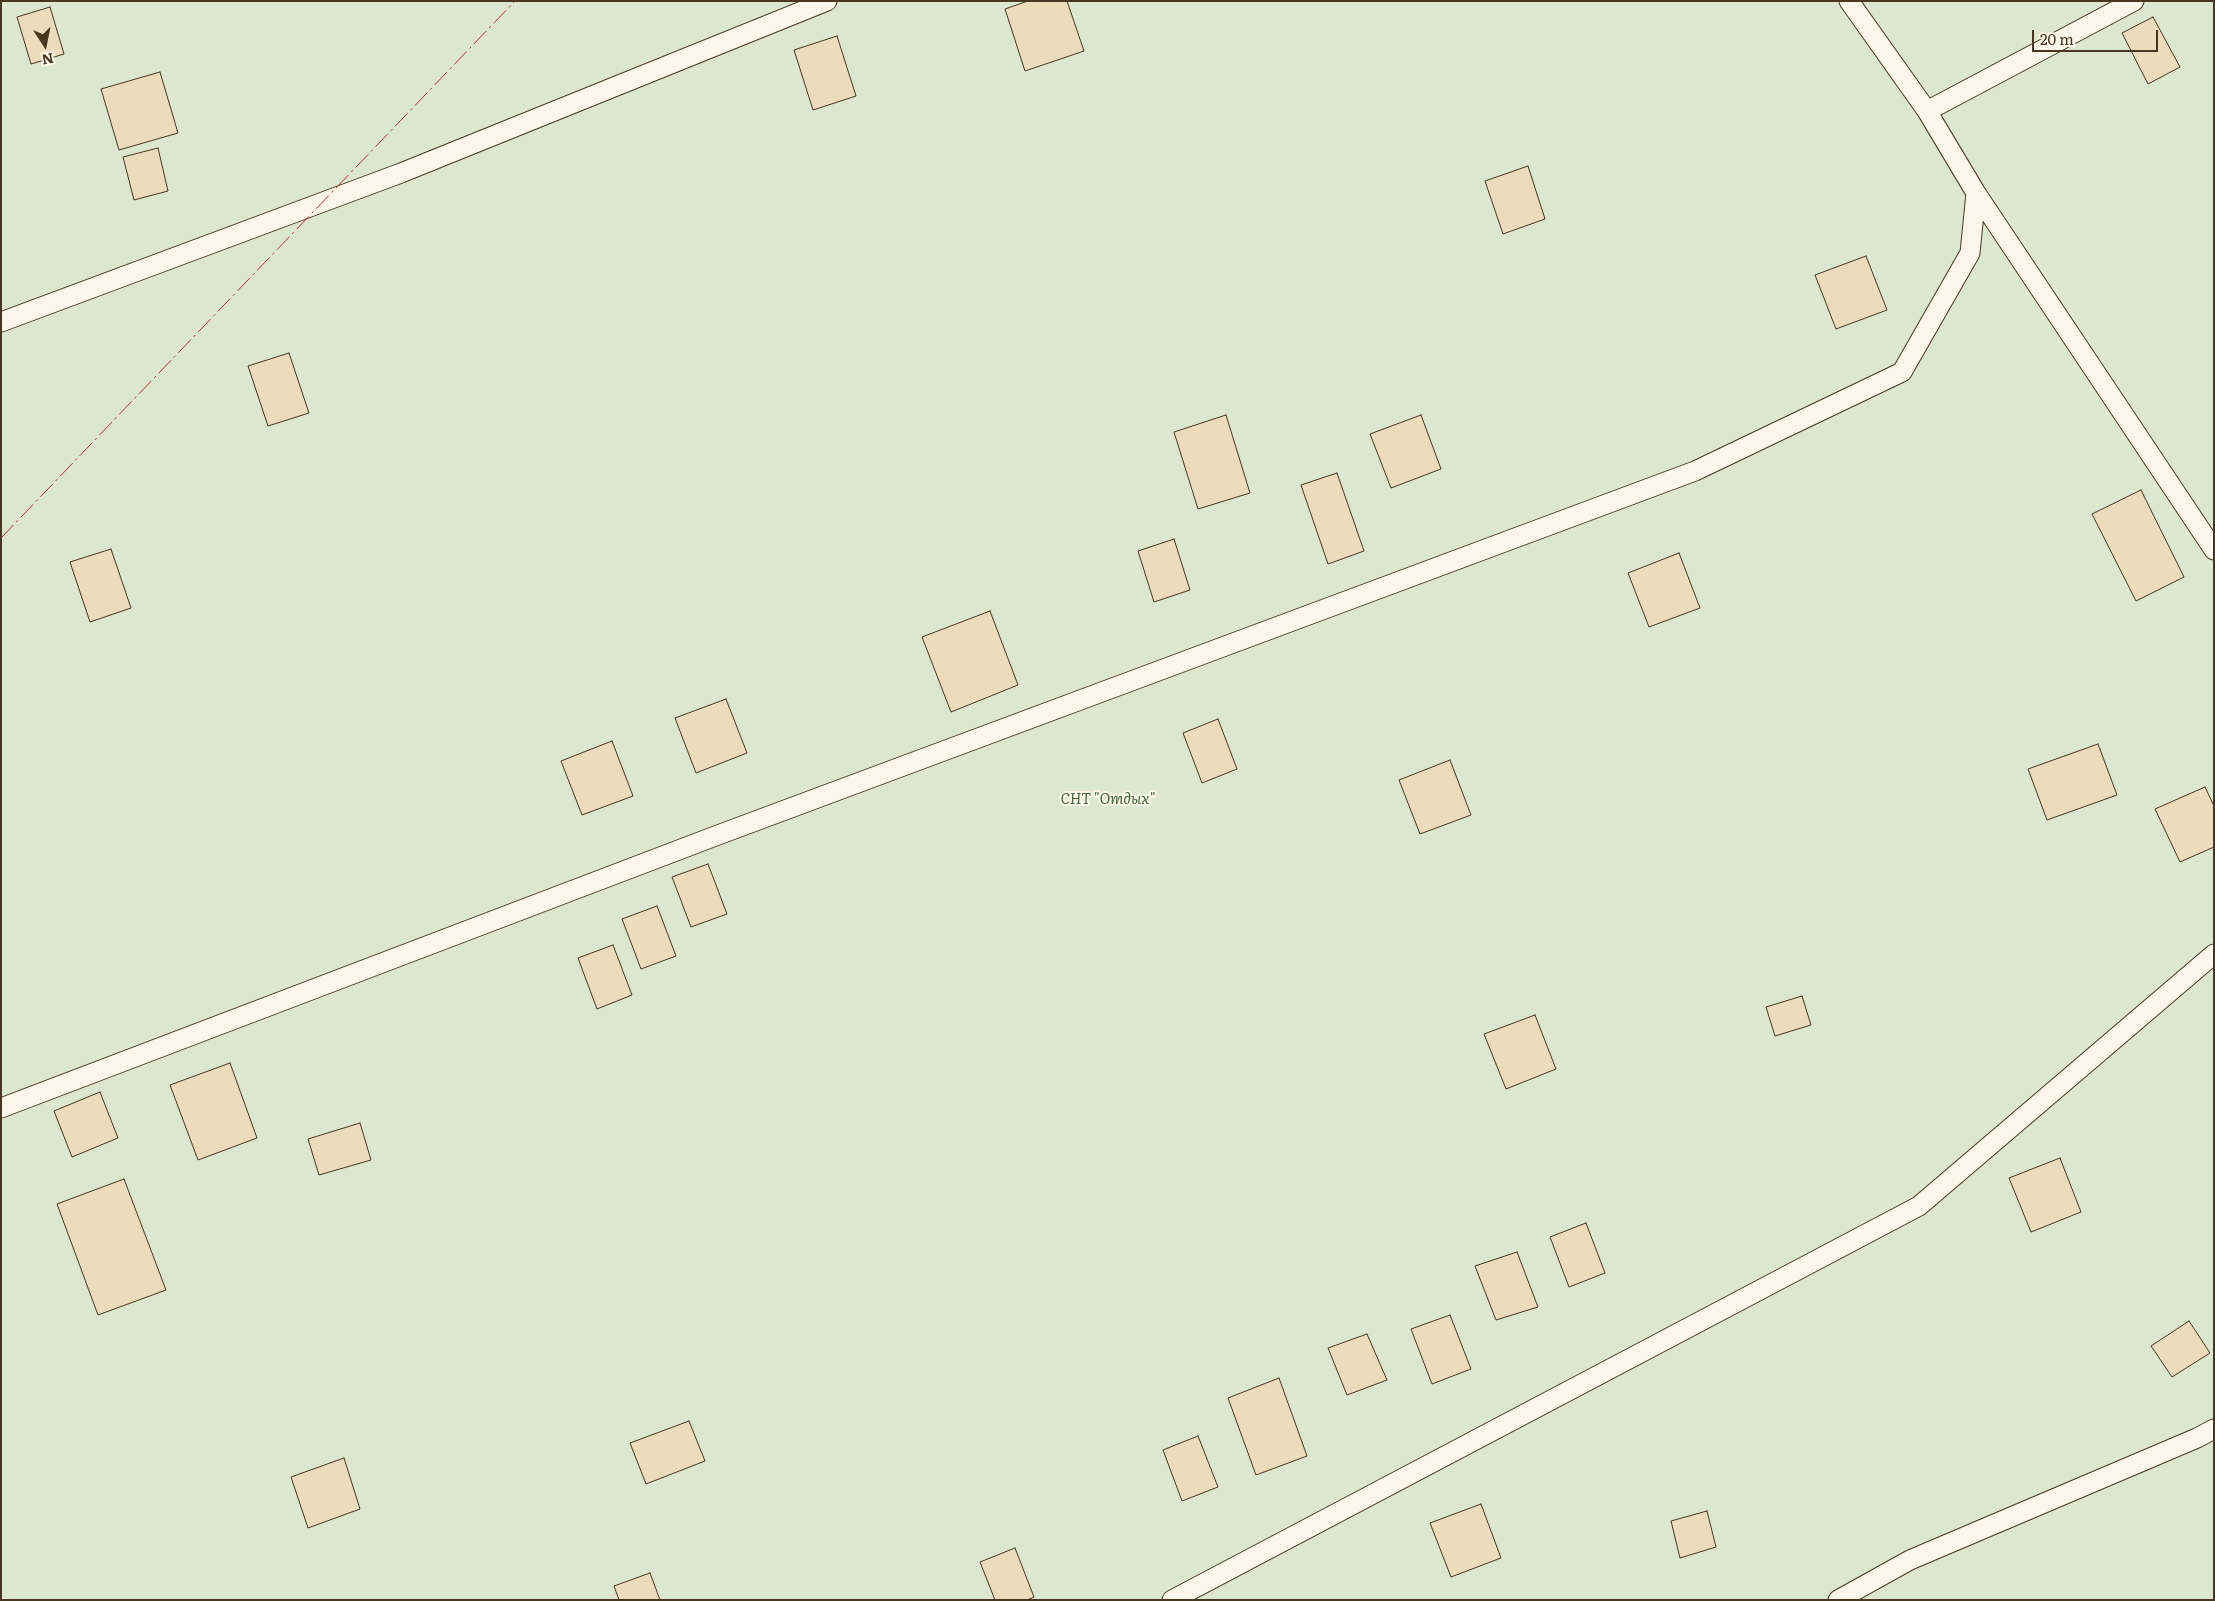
<!DOCTYPE html>
<html>
<head>
<meta charset="utf-8">
<style>
	body { margin:0 }
	#map { position:relative; width:2215px; height:1601px; overflow:hidden; background:#fbf6e9; font-family:Literata,serif }
	canvas { display:block }
	.frame { position:absolute; inset:0; border:2px solid #4a3520; pointer-events:none }
	.north { position:absolute; left:20px; top:20px; width:50px; height:50px; -webkit-text-stroke:4px #fbf6e9; paint-order:stroke; rotate:169deg; font-size:14px; font-weight:700; line-height:20px; text-align:center; color:#4a3520 }
	.north::after { content:''; display:block; margin:auto; width:18px; height:22px; background:#4a3520; clip-path:polygon(50% 0,100% 100%,50% 72%,0 100%) }
	.scale { position:absolute; left:2032px; top:30px; width:126px; height:22px; box-sizing:border-box; border:2px solid #4a3520; border-top:0; padding-left:6px; font-size:15px; line-height:18px; white-space:nowrap; color:#4a3520; -webkit-text-stroke:4px #fbf6e9; paint-order:stroke }
</style>
</head>
<body>
<div id="map">
<canvas width="2215" height="1601"></canvas>
<div class="frame"></div>
<div class="north">N</div>
<div class="scale">20 m</div>
</div>
<script>
const c = document.querySelector('canvas').getContext('2d');
c.lineJoin = 'round';
function paint(path, color) {
  c.fillStyle = color;
  c.fill(path, 'evenodd');
}
function shape(rows) {
  const path = new Path2D();
  for (const r of rows) {
    path.moveTo(r[0], r[1]);
    for (let i = 2; i < r.length; i += 2) path.lineTo(r[i], r[i + 1]);
  }
  return path;
}
function strokePath(path, color, width, dash) {
  c.strokeStyle = color;
  c.lineWidth = width;
  c.lineCap = dash ? 'butt' : 'round';
  c.setLineDash(dash || []);
  c.stroke(path);
}
function label(font, color, halo, rows, align = 'center') {
  c.font = font + ' Literata,serif';
  c.lineWidth = 4;
  c.setLineDash([]);
  c.textBaseline = 'middle';
  c.strokeStyle = halo;
  c.fillStyle = color;
  for (const [text, x, y, turn = 0] of rows) {
    c.save();
    c.translate(x, y);
    c.rotate((+turn || 0) * Math.PI / 180);
    c.textAlign = isNaN(turn) ? turn : align;
    if (halo) c.strokeText(text, 0, 0);
    c.fillText(text, 0, 0);
    c.restore();
  }
}
const green = shape([
	[1,1,2214,1,2214,1600,1,1600,1,1]
]);
const building = shape([
	[1028,1,1067,1,1084,51,1025,71,1005,9,1028,1],
	[50,7,64,54,31,64,17,17,50,7],
	[2153,17,2180,67,2148,84,2122,33,2153,17],
	[837,36,856,96,813,110,794,50,837,36],
	[160,72,178,133,119,150,101,89,160,72],
	[158,148,168,191,134,200,123,157,158,148],
	[1528,166,1545,219,1503,234,1485,181,1528,166],
	[1866,256,1887,310,1836,329,1815,275,1866,256],
	[289,353,309,413,268,426,248,366,289,353],
	[1226,415,1250,493,1198,509,1174,432,1226,415],
	[1421,415,1441,469,1391,488,1370,434,1421,415],
	[1337,473,1364,551,1328,564,1301,485,1337,473],
	[2141,490,2184,577,2136,601,2092,514,2141,490],
	[1174,539,1190,590,1154,602,1138,551,1174,539],
	[111,549,131,608,90,622,70,562,111,549],
	[1679,553,1700,608,1649,627,1628,573,1679,553],
	[990,611,1018,685,951,712,922,637,990,611],
	[726,699,747,753,696,773,675,718,726,699],
	[1218,719,1237,769,1202,783,1183,733,1218,719],
	[612,741,633,796,582,815,561,761,612,741],
	[2098,744,2117,795,2047,820,2028,769,2098,744],
	[1450,760,1471,815,1420,834,1399,780,1450,760],
	[2205,787,2214,806,2214,847,2180,862,2155,809,2205,787],
	[708,864,727,914,691,927,672,877,708,864],
	[657,906,676,956,641,969,622,919,657,906],
	[613,945,632,995,597,1009,578,958,613,945],
	[1802,996,1811,1025,1775,1036,1766,1007,1802,996],
	[1535,1015,1556,1069,1506,1089,1484,1034,1535,1015],
	[230,1063,257,1138,198,1160,170,1085,230,1063],
	[100,1092,118,1138,72,1157,54,1111,100,1092],
	[360,1123,371,1160,319,1175,308,1139,360,1123],
	[2060,1158,2081,1212,2031,1232,2009,1178,2060,1158],
	[124,1179,166,1290,98,1315,57,1204,124,1179],
	[1586,1223,1605,1273,1569,1287,1550,1237,1586,1223],
	[1517,1252,1538,1307,1496,1320,1475,1266,1517,1252],
	[1450,1315,1471,1369,1432,1384,1411,1329,1450,1315],
	[2189,1321,2210,1353,2172,1377,2151,1346,2189,1321],
	[1367,1334,1387,1380,1347,1395,1328,1348,1367,1334],
	[1279,1378,1307,1456,1256,1475,1228,1398,1279,1378],
	[689,1421,705,1461,646,1484,630,1443,689,1421],
	[1198,1436,1218,1487,1182,1501,1163,1450,1198,1436],
	[344,1458,360,1509,308,1528,291,1477,344,1458],
	[1481,1504,1501,1558,1451,1577,1430,1523,1481,1504],
	[1707,1511,1716,1547,1680,1558,1671,1521,1707,1511],
	[1015,1548,1034,1597,1027,1600,995,1600,980,1562,1015,1548],
	[650,1573,660,1600,619,1600,614,1586,650,1573]
]);
const service = shape([
	[1849,1,1927,111,1976,193,2214,550],
	[1927,111,2134,1],
	[1,322,401,173,827,1],
	[1,1108,718,835,1695,471,1902,372,1970,253,1976,193],
	[1172,1600,1919,1206,2214,954],
	[1838,1600,1910,1560,2197,1438,2214,1429]
]);
const power = shape([
	[1,538,515,1]
]);
const parkNames = [
	["СНТ \"Отдых\"",1108,800]
];
paint(green, '#dce7d0');
strokePath(green, '#887966', 1);
paint(building, '#ecdcbc');
strokePath(building, '#4a3520', 1);
strokePath(service, '#4a3520', 21);
strokePath(service, '#fbf6e9', 19);
strokePath(power, '#c62828', 1, [18, 4, 2.5, 4]);
label('italic 15px', '#436837', '#fbf6e9', parkNames);
</script>
</body>
</html>
